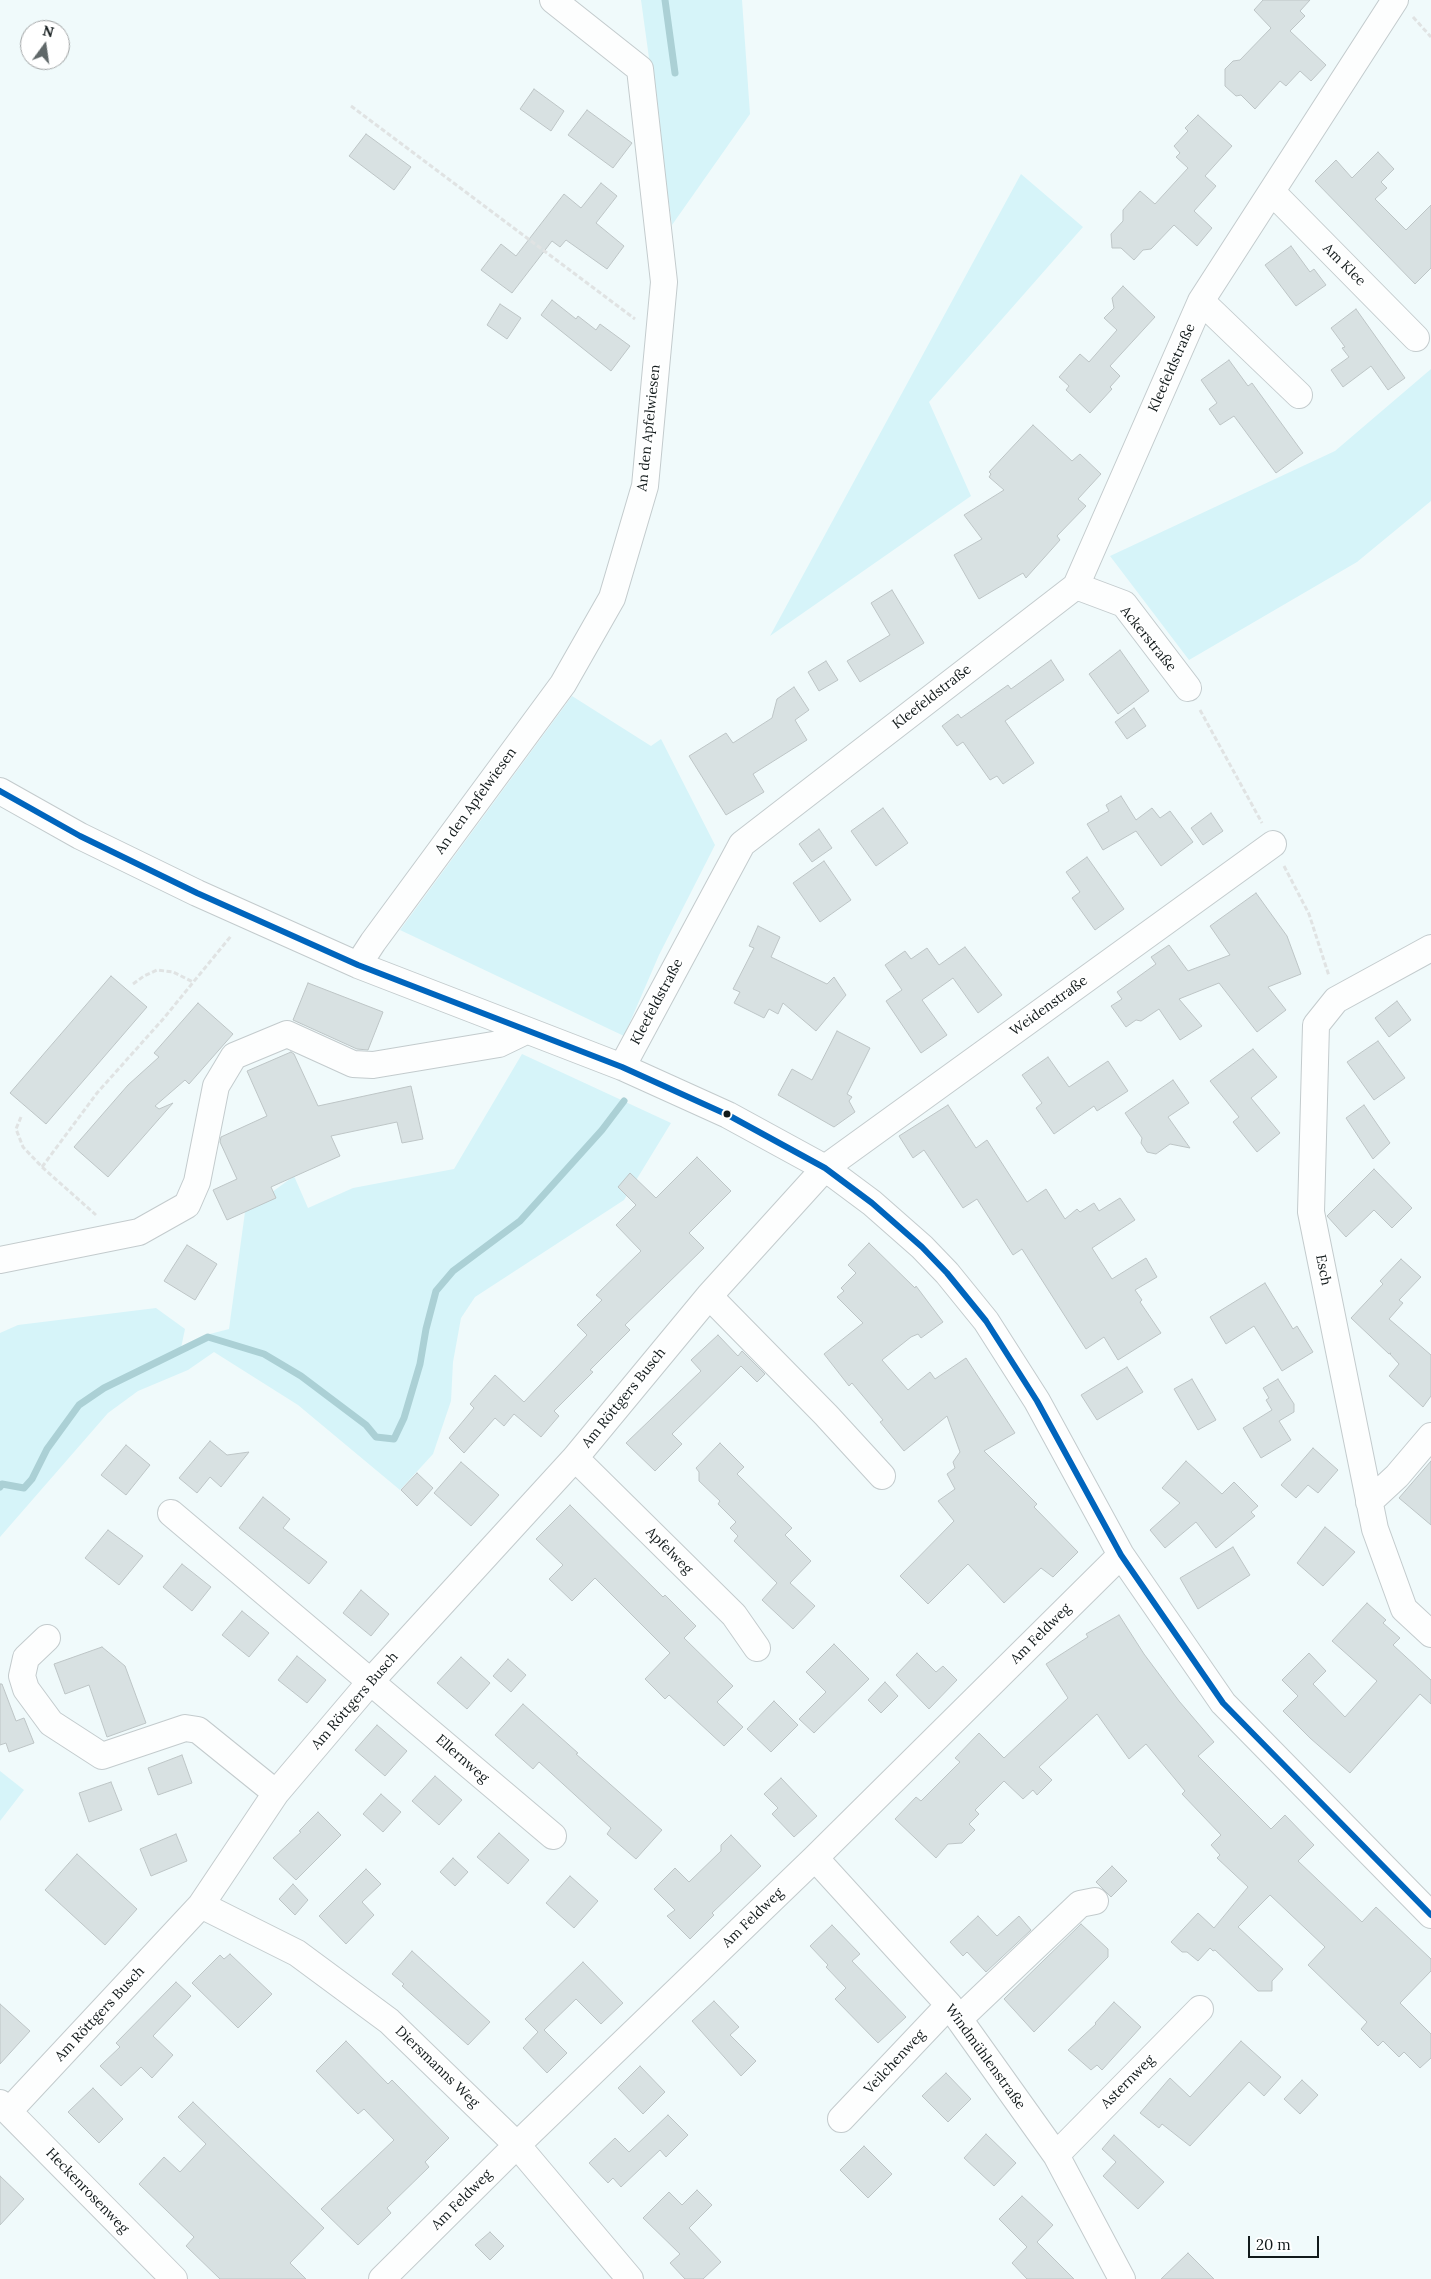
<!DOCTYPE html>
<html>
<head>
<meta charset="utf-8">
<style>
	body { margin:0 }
	#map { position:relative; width:1431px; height:2279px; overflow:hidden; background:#f0fafb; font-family:Lora,serif }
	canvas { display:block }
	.north { position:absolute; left:20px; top:20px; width:50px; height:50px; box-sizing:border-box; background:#fff; border:1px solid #a0a3a4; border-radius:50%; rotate:14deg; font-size:14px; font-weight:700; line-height:20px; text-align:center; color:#121a1b }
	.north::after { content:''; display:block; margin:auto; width:18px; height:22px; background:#606869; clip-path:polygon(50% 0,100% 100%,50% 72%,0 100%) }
	.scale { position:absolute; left:1248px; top:2236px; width:71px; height:22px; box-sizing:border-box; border:2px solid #121a1b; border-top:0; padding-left:6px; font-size:15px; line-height:18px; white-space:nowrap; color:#121a1b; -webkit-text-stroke:4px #fff; paint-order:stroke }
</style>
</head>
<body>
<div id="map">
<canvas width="1431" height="2279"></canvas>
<div class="north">N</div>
<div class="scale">20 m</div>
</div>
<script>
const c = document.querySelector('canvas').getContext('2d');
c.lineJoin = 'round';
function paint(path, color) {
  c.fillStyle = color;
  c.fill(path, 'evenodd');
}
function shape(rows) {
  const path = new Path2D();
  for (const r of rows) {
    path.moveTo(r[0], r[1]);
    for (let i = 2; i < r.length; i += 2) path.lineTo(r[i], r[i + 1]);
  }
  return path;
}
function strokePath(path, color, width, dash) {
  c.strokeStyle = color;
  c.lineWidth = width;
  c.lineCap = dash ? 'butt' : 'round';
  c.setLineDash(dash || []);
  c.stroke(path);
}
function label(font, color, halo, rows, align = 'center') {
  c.font = font + ' Lora,serif';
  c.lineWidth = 4.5;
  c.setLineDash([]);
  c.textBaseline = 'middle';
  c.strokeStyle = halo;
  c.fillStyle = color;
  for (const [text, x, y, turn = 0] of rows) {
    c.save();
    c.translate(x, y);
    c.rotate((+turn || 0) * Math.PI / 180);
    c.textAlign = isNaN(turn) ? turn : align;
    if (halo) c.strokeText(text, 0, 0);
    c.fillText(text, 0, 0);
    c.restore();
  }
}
const green = shape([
	[641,0,742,0,750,114,672,225],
	[1021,174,1083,227,929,402,971,496,770,636],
	[1431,369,1431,501,1357,562,1189,660,1110,556,1335,451],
	[572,696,651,746,661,739,715,845,659,955,624,1036,400,930],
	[522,1054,671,1123,624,1200,475,1297,461,1318,453,1362,451,1401,433,1454,400,1490,298,1405,214,1352,188,1370,138,1391,108,1413,0,1537,0,1333,18,1325,156,1308,185,1329,181,1348,206,1335,229,1329,245,1212,294,1176,308,1208,353,1188,454,1169],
	[0,1771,24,1790,0,1821]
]);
const stream = shape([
	[665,0,675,73],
	[0,1487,2,1484,24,1488,32,1479,47,1449,79,1405,104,1388,208,1337,264,1354,301,1376,366,1425,376,1437,394,1439,404,1418,420,1364,426,1329,436,1291,453,1271,520,1221,602,1130,624,1101]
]);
const building = shape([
	[1263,0,1310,0,1300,11,1305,16,1290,31,1326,65,1311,81,1300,71,1286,86,1280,81,1255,109,1241,95,1236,96,1225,86,1225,69,1233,61,1240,60,1271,28,1254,10,1263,0],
	[534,89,564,111,551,131,520,109,534,89],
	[587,110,632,143,613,168,568,135,587,110],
	[1198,115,1232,146,1205,176,1216,186,1194,211,1212,228,1197,246,1174,225,1151,249,1143,250,1134,260,1121,248,1112,248,1111,234,1123,221,1123,210,1140,191,1155,204,1188,168,1176,157,1180,153,1174,146,1188,131,1185,128,1198,115],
	[366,134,411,167,394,190,349,156,366,134],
	[1378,152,1394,169,1381,182,1387,188,1375,199,1406,230,1431,205,1431,268,1415,284,1315,181,1336,160,1352,178,1378,152],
	[601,183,617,196,596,223,624,246,607,269,566,240,560,247,552,241,512,293,481,270,501,244,516,256,564,194,581,208,601,183],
	[1291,246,1310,272,1314,269,1326,285,1296,306,1265,265,1291,246],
	[1123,286,1155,317,1110,366,1120,376,1110,387,1112,389,1090,413,1066,390,1069,386,1059,377,1080,354,1089,362,1117,330,1104,318,1114,308,1112,298,1123,286],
	[552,300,576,319,578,316,596,330,600,324,630,346,611,371,541,315,552,300],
	[500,304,521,318,507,339,487,325,500,304],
	[1356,309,1405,378,1388,390,1371,366,1343,387,1331,370,1349,357,1342,348,1345,347,1331,328,1356,309],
	[1229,360,1248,386,1252,383,1303,453,1276,473,1234,416,1220,425,1209,409,1217,403,1201,380,1229,360],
	[1033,425,1072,461,1080,454,1101,474,1078,499,1086,506,1057,536,1060,540,1026,578,1023,573,979,599,954,555,982,539,964,515,1004,490,989,477,991,474,989,472,1033,425],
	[892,590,924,643,860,682,847,661,890,635,871,603,892,590],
	[1120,650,1149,691,1118,714,1089,674,1120,650],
	[1051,660,1064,680,1005,721,1034,763,1003,784,997,776,990,780,963,742,957,746,942,726,958,714,961,718,1008,685,1011,689,1051,660],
	[826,661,838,680,819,691,808,672,826,661],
	[794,687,809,710,795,720,807,740,753,774,764,792,726,815,689,756,726,733,733,743,772,718,777,699,794,687],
	[1134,708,1146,726,1127,739,1115,722,1134,708],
	[1121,796,1136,820,1152,808,1160,818,1170,811,1193,842,1161,866,1136,831,1103,850,1087,824,1109,811,1106,805,1121,796],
	[883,808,908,843,876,866,851,831,883,808],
	[1211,813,1223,831,1203,845,1191,828,1211,813],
	[819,829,832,848,812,862,799,844,819,829],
	[1087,857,1124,909,1095,930,1072,898,1080,892,1066,872,1087,857],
	[824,861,851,900,820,922,793,883,824,861],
	[1256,893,1287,936,1301,974,1268,987,1286,1010,1257,1032,1219,983,1179,999,1202,1026,1180,1040,1159,1009,1141,1021,1136,1020,1126,1027,1111,1006,1122,999,1117,992,1156,964,1151,957,1169,945,1188,971,1230,955,1210,926,1256,893],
	[758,926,780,937,771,957,827,984,834,977,846,995,816,1031,783,1003,778,1014,769,1009,764,1018,734,1003,740,992,733,989,754,948,749,946,758,926],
	[965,947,1002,995,978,1013,953,978,922,1000,947,1035,921,1053,886,1001,902,990,885,965,905,951,911,959,927,948,939,965,965,947],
	[111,976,147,1007,46,1124,10,1093,111,976],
	[308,983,383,1012,368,1050,357,1049,293,1020,308,983],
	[1397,1001,1411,1020,1389,1037,1375,1018,1397,1001],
	[198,1003,233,1034,189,1084,185,1080,155,1106,159,1109,173,1103,108,1177,74,1147,128,1085,159,1057,154,1053,198,1003],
	[837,1031,870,1048,847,1094,852,1097,849,1101,855,1112,834,1127,778,1095,792,1069,812,1080,837,1031],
	[1378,1041,1405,1078,1374,1100,1347,1062,1378,1041],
	[1253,1049,1277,1077,1251,1098,1280,1133,1257,1152,1233,1122,1239,1117,1210,1081,1253,1049],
	[291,1052,294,1054,318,1106,411,1086,423,1139,402,1143,397,1122,331,1136,340,1156,271,1187,276,1198,227,1220,213,1190,237,1179,220,1142,221,1137,267,1116,247,1071,291,1052],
	[1048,1057,1069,1087,1108,1061,1128,1091,1097,1111,1094,1106,1054,1134,1036,1108,1042,1103,1022,1075,1048,1057],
	[1173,1080,1189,1103,1168,1117,1190,1148,1170,1144,1156,1154,1147,1152,1141,1143,1142,1138,1125,1113,1173,1080],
	[948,1105,976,1148,987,1140,1027,1202,1046,1189,1065,1219,1077,1209,1080,1212,1094,1203,1099,1211,1120,1198,1135,1220,1092,1248,1112,1279,1146,1258,1157,1277,1135,1290,1142,1300,1140,1302,1161,1333,1118,1360,1104,1337,1086,1349,1022,1249,1013,1255,977,1199,963,1208,924,1150,913,1158,899,1136,948,1105],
	[1364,1105,1390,1143,1373,1159,1346,1118,1364,1105],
	[697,1157,731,1191,689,1233,704,1248,625,1325,630,1330,590,1370,593,1372,554,1411,559,1416,541,1437,514,1414,504,1426,495,1418,464,1453,449,1438,474,1408,470,1404,495,1375,524,1402,587,1335,577,1325,602,1300,596,1295,641,1251,616,1225,636,1205,618,1187,630,1173,656,1198,697,1157],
	[1374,1169,1412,1208,1392,1228,1374,1210,1346,1237,1327,1216,1374,1169],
	[869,1243,915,1288,916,1286,943,1322,921,1338,918,1334,911,1337,882,1360,908,1390,930,1372,935,1379,966,1358,1015,1433,984,1451,1037,1504,1034,1507,1078,1552,1053,1577,1041,1568,1004,1603,968,1564,928,1604,900,1576,954,1521,938,1501,955,1489,947,1474,955,1468,953,1462,960,1452,947,1416,904,1451,880,1422,883,1420,852,1383,849,1386,824,1354,863,1323,837,1297,844,1291,841,1288,856,1273,848,1265,869,1243],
	[187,1245,217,1264,195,1300,164,1281,187,1245],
	[1401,1259,1421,1277,1399,1300,1403,1303,1389,1319,1431,1355,1431,1396,1423,1407,1389,1376,1399,1364,1390,1354,1391,1353,1389,1354,1351,1318,1383,1284,1380,1281,1401,1259],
	[1265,1283,1293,1329,1297,1326,1313,1352,1282,1371,1254,1326,1226,1344,1210,1317,1265,1283],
	[718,1335,738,1356,742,1351,765,1374,757,1382,741,1366,672,1434,682,1444,655,1471,626,1443,701,1371,691,1360,718,1335],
	[1127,1367,1143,1392,1097,1420,1081,1395,1127,1367],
	[1192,1379,1216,1420,1198,1430,1174,1389,1192,1379],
	[1278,1379,1294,1404,1294,1412,1279,1421,1291,1440,1261,1458,1243,1428,1272,1410,1266,1400,1269,1398,1263,1388,1278,1379],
	[210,1441,227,1455,249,1452,221,1487,210,1477,197,1493,179,1478,210,1441],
	[720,1443,744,1467,737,1474,792,1528,785,1535,811,1561,790,1583,815,1606,793,1629,762,1600,777,1583,734,1541,738,1536,730,1528,736,1522,718,1504,720,1501,699,1481,699,1472,696,1468,720,1443],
	[126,1445,150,1465,126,1495,101,1475,126,1445],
	[1313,1448,1338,1470,1318,1493,1308,1485,1296,1498,1281,1485,1313,1448],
	[1186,1461,1222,1494,1234,1482,1258,1506,1251,1512,1255,1516,1216,1548,1196,1522,1165,1548,1150,1530,1180,1503,1162,1488,1186,1461],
	[1431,1461,1431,1525,1399,1498,1431,1461],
	[461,1462,499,1495,471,1526,434,1493,461,1462],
	[417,1473,433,1488,417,1506,401,1490,417,1473],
	[263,1497,290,1519,283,1528,327,1562,309,1584,239,1528,263,1497],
	[570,1505,663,1597,665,1595,696,1626,684,1638,733,1686,717,1702,743,1727,724,1746,669,1695,665,1699,645,1679,670,1653,595,1578,572,1601,549,1579,563,1565,536,1539,570,1505],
	[1325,1527,1355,1552,1323,1586,1297,1563,1325,1527],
	[108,1530,143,1556,119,1585,85,1558,108,1530],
	[1233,1547,1250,1575,1198,1609,1180,1578,1233,1547],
	[182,1564,211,1587,192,1611,163,1587,182,1564],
	[361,1590,389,1614,371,1636,343,1613,361,1590],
	[1367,1603,1386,1620,1383,1623,1400,1638,1393,1645,1431,1680,1431,1704,1420,1694,1350,1773,1310,1738,1283,1711,1298,1696,1282,1680,1309,1653,1326,1671,1313,1684,1345,1717,1377,1681,1332,1641,1367,1603],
	[242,1611,269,1633,249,1657,222,1635,242,1611],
	[1119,1615,1144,1654,1179,1701,1214,1742,1198,1756,1271,1829,1285,1815,1314,1845,1298,1861,1362,1922,1376,1907,1431,1959,1431,1971,1400,2003,1431,2034,1431,2058,1420,2068,1404,2052,1399,2057,1383,2041,1378,2046,1361,2029,1367,2022,1308,1965,1325,1947,1270,1895,1238,1927,1283,1969,1272,1981,1272,1991,1258,1991,1215,1950,1213,1951,1210,1948,1198,1961,1187,1952,1182,1952,1171,1942,1198,1913,1214,1928,1248,1887,1217,1858,1220,1855,1211,1845,1221,1835,1182,1794,1185,1791,1146,1744,1129,1759,1097,1714,1039,1767,1052,1780,1037,1795,1033,1790,1023,1799,1004,1781,975,1810,979,1814,969,1824,975,1830,962,1843,948,1844,936,1858,895,1819,916,1797,921,1801,960,1762,955,1758,979,1733,1004,1758,1068,1698,1046,1664,1088,1637,1086,1634,1119,1615],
	[834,1644,869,1679,814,1733,799,1719,826,1692,806,1672,834,1644],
	[102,1647,125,1666,146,1723,107,1737,89,1685,65,1694,54,1664,102,1647],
	[917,1653,936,1672,943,1666,957,1680,929,1709,896,1675,917,1653],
	[297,1656,326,1680,307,1703,278,1680,297,1656],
	[461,1657,490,1683,467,1709,437,1683,461,1657],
	[508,1659,526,1675,511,1692,493,1676,508,1659],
	[885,1682,898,1696,881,1713,868,1700,885,1682],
	[0,1684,2,1684,16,1721,24,1718,34,1743,9,1752,6,1743,0,1745,0,1684],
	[774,1701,798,1725,771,1752,747,1729,774,1701],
	[523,1704,578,1753,576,1754,662,1830,636,1859,607,1834,611,1828,539,1762,533,1769,495,1735,523,1704],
	[377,1725,407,1751,385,1776,355,1750,377,1725],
	[182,1755,192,1783,158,1795,148,1768,182,1755],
	[435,1776,462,1800,439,1825,412,1801,435,1776],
	[781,1778,817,1816,794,1837,772,1814,778,1808,764,1794,781,1778],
	[111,1782,122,1810,89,1822,79,1793,111,1782],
	[381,1794,401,1812,383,1832,363,1814,381,1794],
	[318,1812,341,1835,296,1880,273,1858,301,1832,299,1831,318,1812],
	[499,1833,529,1860,508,1884,477,1857,499,1833],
	[176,1834,187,1861,151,1876,140,1849,176,1834],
	[731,1835,761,1866,712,1913,714,1915,690,1939,667,1916,675,1910,654,1889,675,1868,689,1882,721,1851,721,1845,731,1835],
	[77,1854,137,1909,105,1945,45,1890,77,1854],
	[453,1858,468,1872,455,1886,440,1872,453,1858],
	[1112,1866,1127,1881,1111,1897,1096,1882,1112,1866],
	[366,1869,381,1884,362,1902,374,1915,346,1944,319,1916,366,1869],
	[570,1876,598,1901,574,1928,546,1903,570,1876],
	[293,1884,308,1900,295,1915,279,1899,293,1884],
	[978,1916,997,1936,1019,1916,1031,1930,986,1972,967,1952,963,1956,950,1942,978,1916],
	[1081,1924,1108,1949,1108,1957,1034,2032,1004,1999,1081,1924],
	[832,1925,860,1954,852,1961,906,2017,878,2043,835,1999,846,1988,826,1967,828,1965,810,1946,832,1925],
	[412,1951,490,2022,468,2045,402,1986,404,1984,392,1974,412,1951],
	[230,1954,272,1994,238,2028,192,1983,220,1955,224,1959,230,1954],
	[583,1962,623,2003,601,2024,576,1999,544,2030,567,2053,547,2073,523,2048,538,2032,525,2019,583,1962],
	[176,1982,191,1996,153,2036,173,2055,152,2078,141,2067,121,2086,100,2066,120,2047,116,2043,176,1982],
	[714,2001,739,2027,730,2035,756,2061,741,2076,692,2021,714,2001],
	[1114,2002,1141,2027,1102,2070,1097,2065,1091,2070,1068,2050,1096,2024,1095,2023,1114,2002],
	[0,2004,30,2031,0,2064,0,2004],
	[346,2041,388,2084,392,2080,449,2138,425,2162,429,2167,387,2208,391,2213,358,2245,321,2209,394,2140,364,2109,358,2114,316,2071,346,2041],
	[1241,2041,1281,2077,1264,2096,1249,2082,1190,2146,1162,2124,1159,2128,1140,2113,1170,2078,1190,2097,1241,2041],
	[640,2066,665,2092,643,2114,618,2088,640,2066],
	[946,2073,971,2099,948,2122,922,2096,946,2073],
	[1302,2080,1318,2095,1300,2114,1284,2099,1302,2080],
	[93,2088,123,2119,99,2143,68,2112,93,2088],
	[193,2102,324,2228,290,2263,306,2279,220,2279,186,2246,194,2237,139,2184,164,2157,180,2172,206,2144,178,2117,193,2102],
	[668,2115,688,2135,666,2157,660,2150,621,2187,613,2178,608,2183,589,2163,615,2138,629,2152,668,2115],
	[986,2134,1016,2163,994,2186,964,2158,986,2134],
	[1114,2135,1164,2182,1138,2209,1103,2176,1116,2162,1102,2149,1114,2135],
	[864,2146,892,2174,868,2198,840,2170,864,2146],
	[0,2176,24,2199,0,2225,0,2176],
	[697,2190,712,2205,689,2228,721,2262,703,2279,685,2279,670,2263,680,2254,643,2218,669,2192,682,2205,697,2190],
	[1022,2196,1053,2225,1037,2242,1074,2279,1027,2279,1012,2263,1027,2247,999,2219,1022,2196],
	[490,2232,504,2246,490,2260,475,2245,490,2232],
	[1188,2253,1214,2279,1161,2279,1188,2253]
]);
const path = shape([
	[1413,17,1431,37],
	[351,106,635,319],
	[1200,710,1262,823],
	[1284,866,1309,914,1329,976],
	[133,984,144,976,157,970,173,972,193,982],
	[21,1117,16,1129,23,1147,42,1167,96,1215],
	[42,1167,97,1093,164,1018,231,936]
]);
const minor = shape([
	[1272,192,1416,338],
	[1201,301,1299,395],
	[1076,586,1124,604,1188,688],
	[0,791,80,836,197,893,358,965,622,1067,728,1115,825,1168,872,1203,922,1247,947,1273,986,1321,1037,1401,1121,1555,1223,1703,1431,1915],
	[1431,948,1336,1000,1316,1025,1311,1212,1375,1529,1404,1609,1431,1634],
	[358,965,373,942,563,684,612,598,645,486,664,282,640,69,553,0],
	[622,1067,742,844,1076,586,1201,301,1395,0],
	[0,1260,139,1232,187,1205,197,1182,216,1086,234,1056,287,1034,353,1064,373,1065,499,1044,526,1031],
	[709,1296,826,1415,882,1476],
	[575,1458,734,1615,757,1648],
	[1369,1502,1397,1476,1431,1436],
	[171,1513,553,1836],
	[47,1638,26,1658,22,1676,26,1689,51,1723,102,1756,185,1728,198,1730,276,1793],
	[815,1858,949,2005,959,2019,1056,2155,1122,2279],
	[201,1905,297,1953,389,2021,517,2145,630,2279],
	[959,2019,1080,1904,1095,1901],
	[0,2103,174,2279],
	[9,2111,201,1905,276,1793,371,1681,575,1458,709,1296,825,1168,1273,844],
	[841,2119,949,2005],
	[1056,2155,1200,2009],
	[382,2279,517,2145,815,1858,1121,1555]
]);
const bus1 = shape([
	[0,791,80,836,197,893,358,965,622,1067,728,1115,825,1168,872,1203,922,1247,947,1273,986,1321,1037,1401,1121,1555,1223,1703,1431,1915]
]);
const markers = [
	[727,1114,4.5,"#121a1b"]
];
const streetNames = [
	["Am Klee",1344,265,45],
	["Kleefeldstraße",1172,368,-66],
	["An den Apfelwiesen",649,428,-84],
	["Ackerstraße",1148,639,51],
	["Kleefeldstraße",932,697,-38],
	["An den Apfelwiesen",476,801,-54],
	["Kleefeldstraße",657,1002,-62],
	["Weidenstraße",1049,1006,-36],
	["Esch",1323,1270,79],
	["Am Röttgers Busch",624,1398,-51],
	["Apfelweg",669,1551,45],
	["Am Feldweg",1041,1634,-45],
	["Am Röttgers Busch",355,1701,-49],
	["Ellernweg",462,1759,41],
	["Am Feldweg",753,1918,-44],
	["Am Röttgers Busch",100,2014,-47],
	["Windmühlenstraße",985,2057,54],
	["Veilchenweg",895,2062,-47],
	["Diersmanns Weg",437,2067,44],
	["Asternweg",1128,2082,-45],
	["Heckenrosenweg",87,2191,46],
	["Am Feldweg",462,2200,-45]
];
paint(green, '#d6f4f9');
strokePath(stream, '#abd0d5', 7);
paint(building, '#d8e1e2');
strokePath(building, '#bdc5c6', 1);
strokePath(minor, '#c3cbcd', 28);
strokePath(path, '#e0e3e3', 3, [5, 2.5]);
strokePath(minor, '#fdfefe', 26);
strokePath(bus1, '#0065bd', 6);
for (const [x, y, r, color] of markers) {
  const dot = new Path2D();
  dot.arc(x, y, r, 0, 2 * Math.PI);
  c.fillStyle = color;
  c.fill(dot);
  strokePath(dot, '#fff', 2);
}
label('14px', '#121a1b', '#fff', streetNames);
</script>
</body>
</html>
